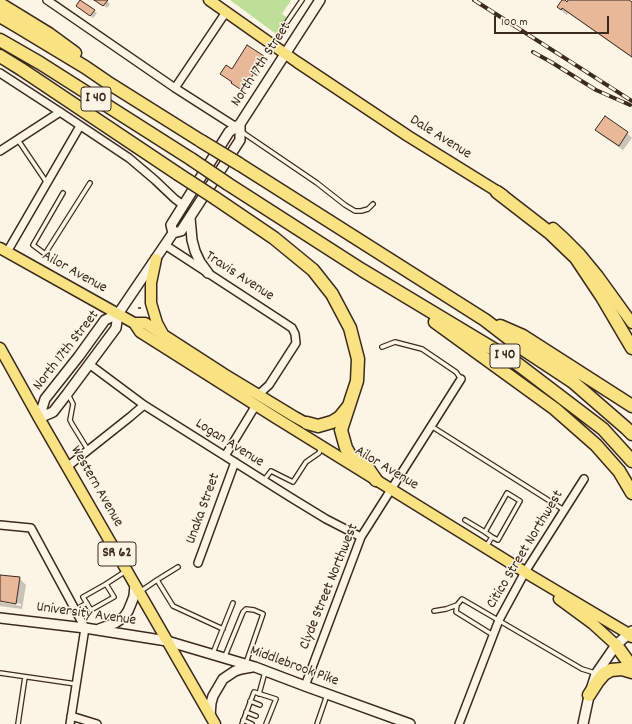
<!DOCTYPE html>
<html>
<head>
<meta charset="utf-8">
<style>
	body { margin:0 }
	#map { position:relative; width:632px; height:724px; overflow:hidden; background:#fcf5e5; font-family:Dekko,sans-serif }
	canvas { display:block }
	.scale { position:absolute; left:494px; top:16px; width:115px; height:18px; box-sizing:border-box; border:2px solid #3b2a1e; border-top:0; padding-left:5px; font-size:12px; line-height:14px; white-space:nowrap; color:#3b2a1e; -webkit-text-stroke:3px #fcf5e5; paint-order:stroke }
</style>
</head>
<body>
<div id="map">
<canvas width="632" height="724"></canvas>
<div class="scale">100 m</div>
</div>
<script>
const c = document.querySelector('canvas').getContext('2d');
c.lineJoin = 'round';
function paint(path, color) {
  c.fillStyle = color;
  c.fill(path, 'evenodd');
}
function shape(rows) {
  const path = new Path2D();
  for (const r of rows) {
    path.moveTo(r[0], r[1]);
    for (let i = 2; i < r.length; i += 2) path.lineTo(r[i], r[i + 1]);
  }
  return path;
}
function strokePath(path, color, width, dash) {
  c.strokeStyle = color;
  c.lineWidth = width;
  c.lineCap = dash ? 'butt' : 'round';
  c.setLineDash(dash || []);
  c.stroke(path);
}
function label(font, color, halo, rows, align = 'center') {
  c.font = font + ' Dekko,sans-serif';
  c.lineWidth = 3;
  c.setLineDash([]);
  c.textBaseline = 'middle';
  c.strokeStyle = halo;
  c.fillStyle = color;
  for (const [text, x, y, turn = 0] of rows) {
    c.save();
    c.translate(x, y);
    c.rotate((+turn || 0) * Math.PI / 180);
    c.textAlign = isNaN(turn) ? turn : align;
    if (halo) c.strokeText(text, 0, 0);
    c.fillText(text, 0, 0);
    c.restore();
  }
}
const green = shape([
	[230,0,291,0,282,14,289,19,279,34,276,34]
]);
const shadow = shape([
	[95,0,106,0,110,4,107,8],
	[563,0,568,3,570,0,627,0,632,3,632,58,568,13,567,15,564,13,558,7],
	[80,8,94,11,97,13,93,18],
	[247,47,265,58,244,91,234,84],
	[605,118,627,133,632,138,623,150,601,135,596,130],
	[0,576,20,579,26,585,22,609,0,606,0,602,21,606,21,604,0,600]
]);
const building = shape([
	[80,0,95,10,90,16,76,6,80,0],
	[94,0,108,0,103,6,94,0],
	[562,0,565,0,567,2,568,0,629,0,632,2,632,57,562,8,561,10,557,7,562,0],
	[247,45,264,56,243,91,231,83,232,82,220,74,226,65,232,69,247,45],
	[605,116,628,132,619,146,595,130,605,116],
	[0,575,20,577,16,604,0,601,0,575]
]);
const path = shape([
	[138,308,143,308]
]);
const lane = shape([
	[287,22,302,0],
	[242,132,317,183,345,205,355,211,361,211,368,209,373,204],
	[18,140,47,183],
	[63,193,33,245,45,254,90,183],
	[382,347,395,342,422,349,456,372,461,379],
	[68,394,73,404,70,420,72,424,88,450],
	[431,426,564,510],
	[264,480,271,471,293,482,306,462,319,453,321,448],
	[465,520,485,532],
	[486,547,492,537,485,532,507,493,520,501,498,540,492,537],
	[157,580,178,567],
	[106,584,83,597,91,610,114,597,106,584,126,571],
	[141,591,157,580,173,606,223,629],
	[75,610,87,603],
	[434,611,446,609,457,605],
	[493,635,456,612,457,605,462,599,582,669,595,673],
	[213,653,233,603],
	[225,656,243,612,246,609,254,610,261,613,263,614,246,663],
	[0,673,76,684],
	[259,694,265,672],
	[250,701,260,705],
	[246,712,256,716],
	[243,720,252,724],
	[18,724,25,677],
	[242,724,254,692,276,699,266,724],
	[317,724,327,695]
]);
const street = shape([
	[47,0,175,88,236,127],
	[0,73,60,112,129,158,155,180,175,199,183,205],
	[175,88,226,12],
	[0,151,60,112],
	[165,245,283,322,292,328,295,334,296,343,269,385,258,395],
	[7,252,80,126],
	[89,364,144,405,290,497,326,519,361,537],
	[225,456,256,405],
	[67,467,130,417,144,405],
	[0,525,31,528,85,628,70,724],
	[198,563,235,462],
	[305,686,361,537,461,379],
	[71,716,97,724],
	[459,724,499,620,525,572,584,479]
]);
const secondary = shape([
	[190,218,192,240,195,251,200,262,208,273],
	[173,233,171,225,229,132,240,124,320,0],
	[39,418,45,399,79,356,105,320,118,314,173,233,181,231,240,140,240,124],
	[39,418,53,412,67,394,116,328,118,314],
	[0,618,85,628,167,641,255,667,305,686,410,724],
	[99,629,115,623,124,617,128,611,131,604,134,596,135,585],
	[210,716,211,703,213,696,223,679,235,671,241,669,252,667],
	[583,724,589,696,596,674,616,645,632,631]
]);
const primary = shape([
	[209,0,297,62,408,136,503,195],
	[553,228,564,238,579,253,598,276,632,323],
	[0,248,134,323,145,323,224,374,295,417,304,422,307,423],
	[156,259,151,283,151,303,157,323,163,334],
	[134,323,140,332,276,418,533,577,629,634],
	[0,348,39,418,215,724],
	[559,599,593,624,616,645]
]);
const highway = shape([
	[0,4,49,34,75,53],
	[0,16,17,26,85,67,107,82,201,141],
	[0,40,40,63,191,159],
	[0,56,21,69,178,174],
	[239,164,485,320,520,347,573,382,626,428,632,434],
	[228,184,362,270,515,362,603,429,632,461],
	[497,192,550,233,576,258,602,297,632,348],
	[215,198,274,238,313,270,332,294,350,328,358,359,357,381,341,430,346,448,350,455,367,467,376,480],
	[435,322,555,409,596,445,619,471,632,493],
	[500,326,523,336,632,406],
	[307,423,318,426,332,422,340,417,348,407],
	[629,634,632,636],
	[616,645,632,667],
	[589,695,598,681,604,674,611,670,622,669,632,672]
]);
const rail = shape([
	[474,0,632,101],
	[533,52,551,62,596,90,630,105]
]);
const highwayBridge = shape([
	[201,141,239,164],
	[191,159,228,184],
	[178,174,215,198]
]);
const shields = [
	[96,99,30],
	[505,356,30],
	[117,554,38]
];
const shieldNames = [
	["I 40",96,99],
	["I 40",505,356],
	["SR 62",117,554]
];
const streetNames = [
	["North 17th Street",262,65,-57],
	["Dale Avenue",440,138,32],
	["Ailor Avenue",74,273,29],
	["Travis Avenue",239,277,33],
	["North 17th Street",67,351,-52],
	["Logan Avenue",229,444,32],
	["Ailor Avenue",386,469,31],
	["Western Avenue",96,487,60],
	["Unaka Street",204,509,-70],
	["Citico Street Northwest",526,550,-59],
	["Clyde Street Northwest",330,587,-68],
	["University Avenue",86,615,8],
	["Middlebrook Pike",294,667,20]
];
paint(green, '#bedf98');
paint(shadow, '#0003');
paint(building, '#e8b899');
strokePath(building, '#3b2a1e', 1);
strokePath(lane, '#3b2a1e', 6);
strokePath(street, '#3b2a1e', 10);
strokePath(secondary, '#3b2a1e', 12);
strokePath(primary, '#3b2a1e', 13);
strokePath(highway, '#3b2a1e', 15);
strokePath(path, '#3b2a1e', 1.5, [3, 3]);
strokePath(lane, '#fcf5e5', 3.5);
strokePath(street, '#fcf5e5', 7);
strokePath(secondary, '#fcf5e5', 9);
strokePath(primary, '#f8e281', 10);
strokePath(highway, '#f8e281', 12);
strokePath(rail, '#3b2a1e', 4);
strokePath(rail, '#fcf5e5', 2.5, [8]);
strokePath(highwayBridge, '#3b2a1e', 15, []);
strokePath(highwayBridge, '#f8e281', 12);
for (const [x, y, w] of shields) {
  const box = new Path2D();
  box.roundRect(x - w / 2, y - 12, w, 24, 3);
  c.fillStyle = '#fcf5e5';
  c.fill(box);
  strokePath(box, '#3b2a1e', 1);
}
label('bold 14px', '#3b2a1e', null, shieldNames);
label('15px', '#3b2a1e', '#fcf5e5', streetNames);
</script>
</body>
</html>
